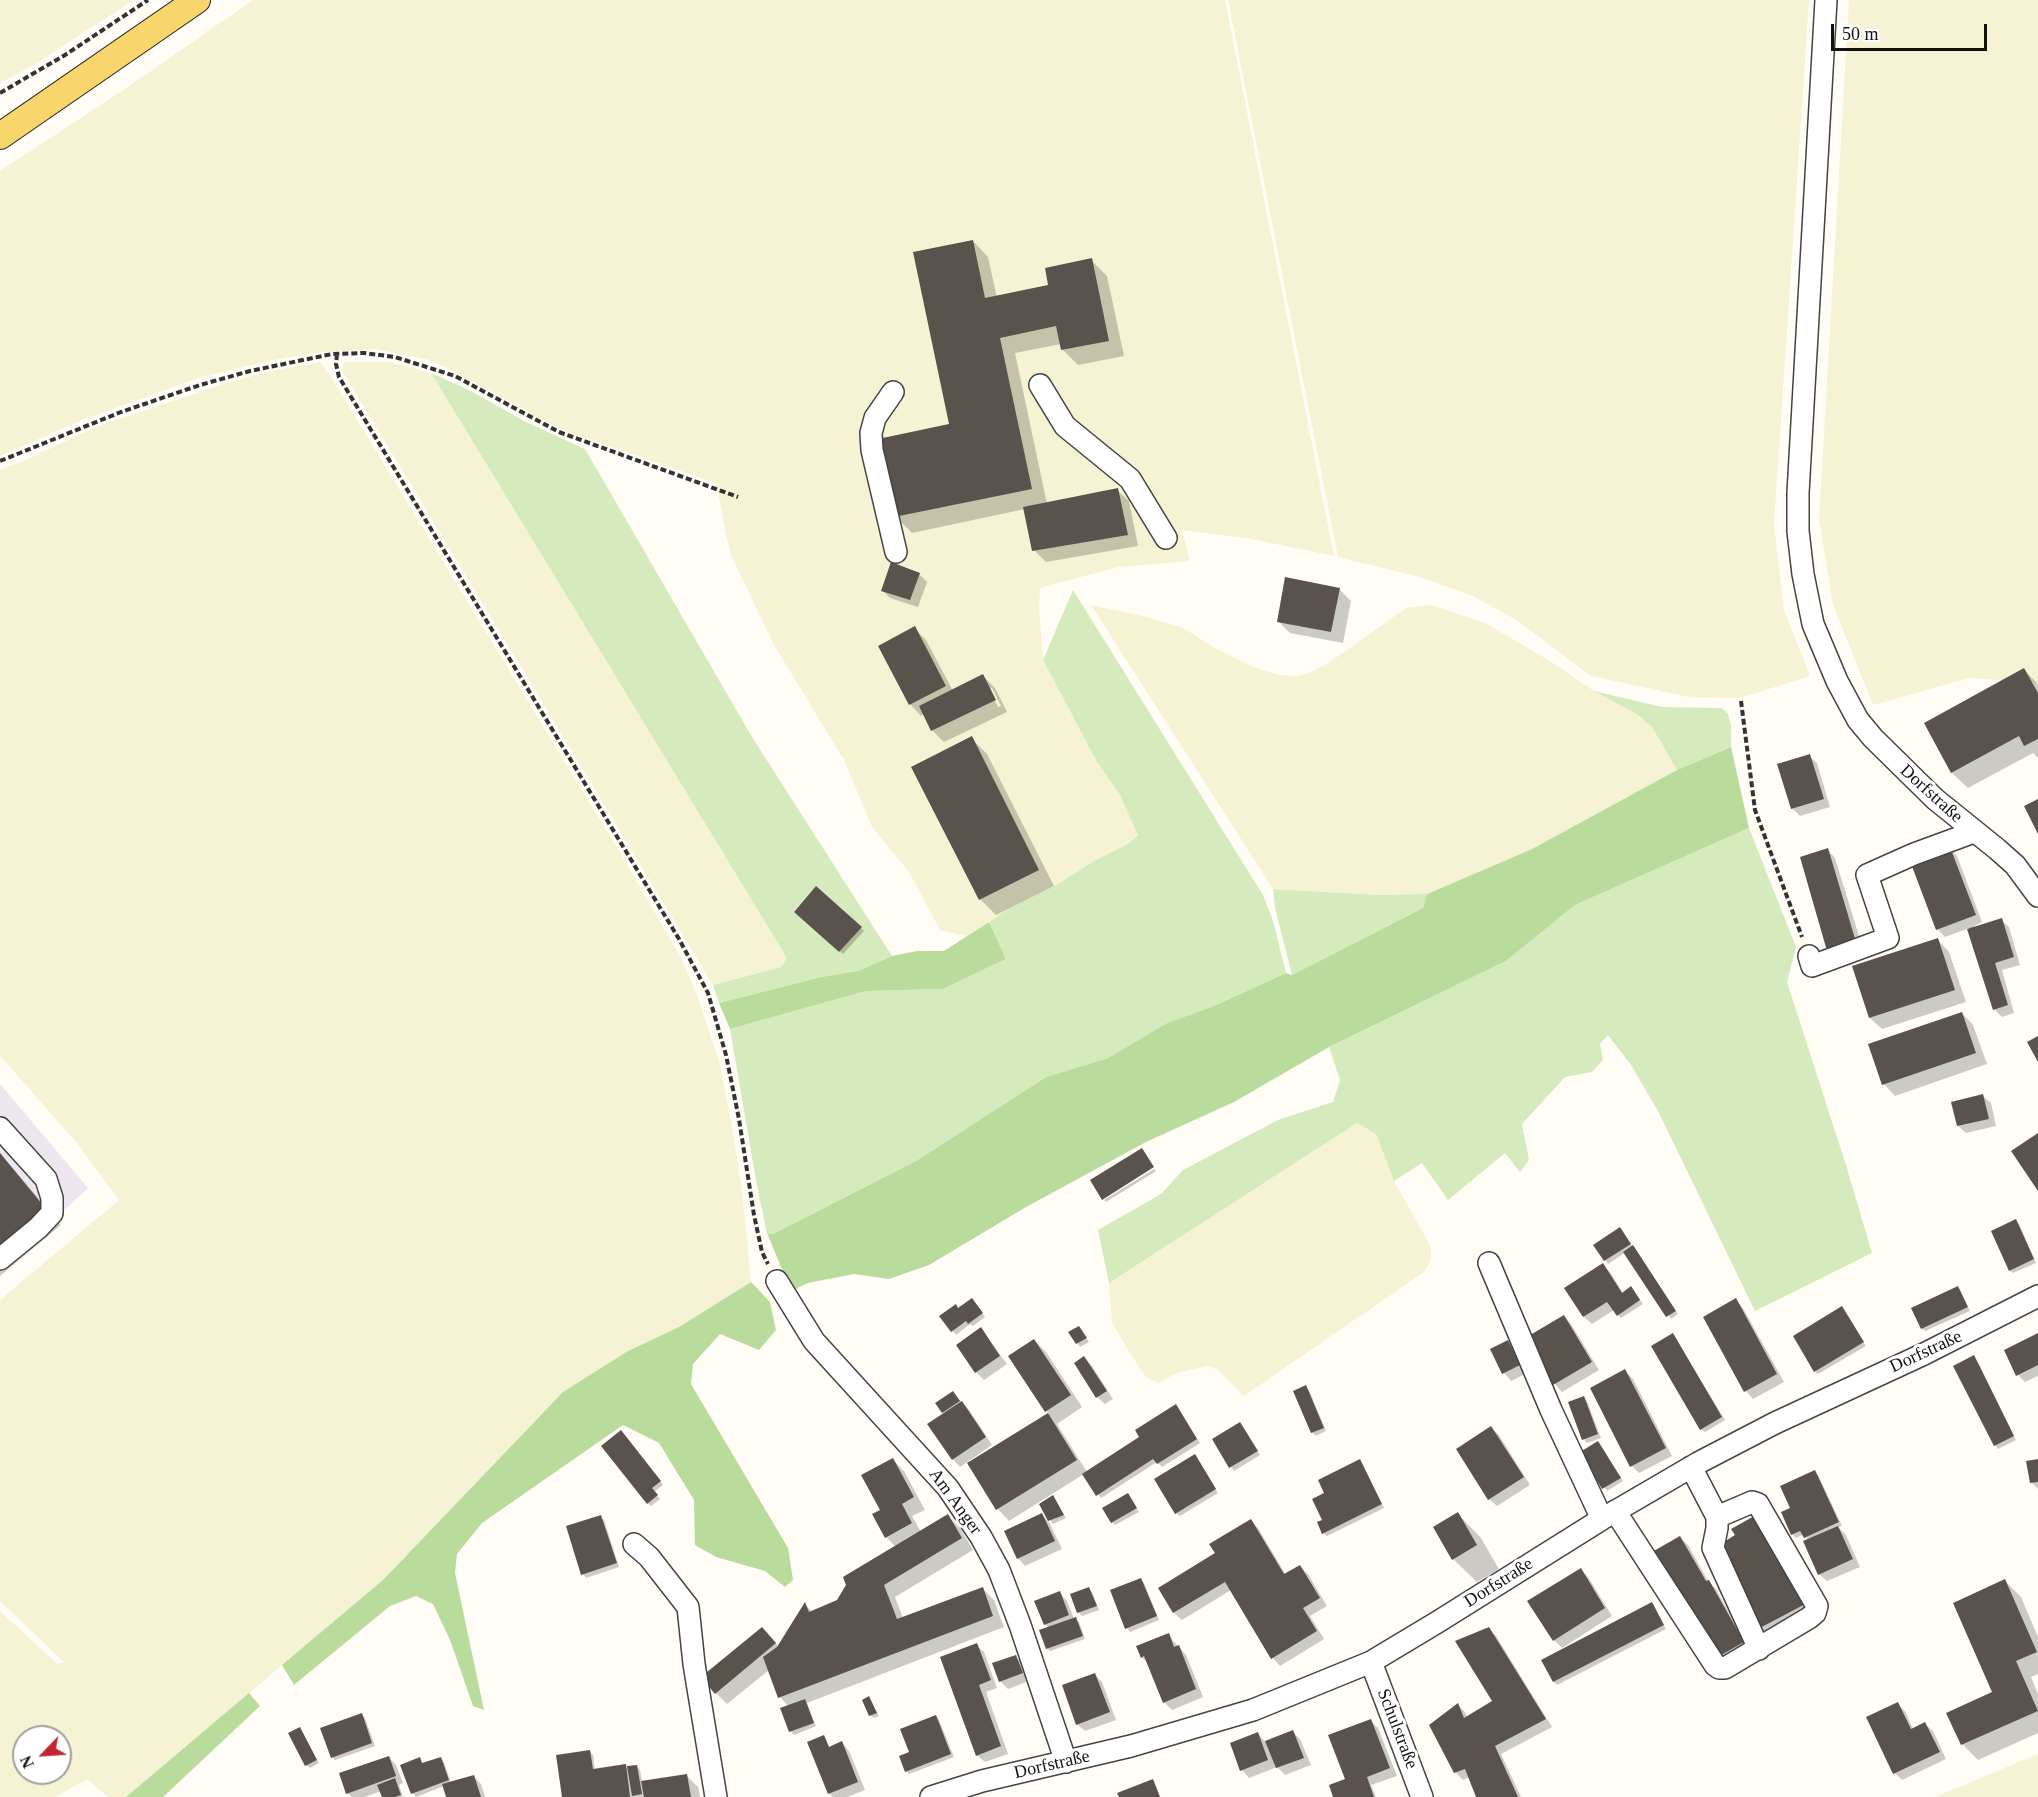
<!DOCTYPE html>
<html>
<head>
<meta charset="utf-8">
<style>
	body { margin:0 }
	#map { position:relative; width:2038px; height:1797px; overflow:hidden; background:#fffdf5; font-family:Georgia,serif }
	canvas { display:block }
	.north { position:absolute; left:12px; top:1725px; width:60px; height:60px; box-sizing:border-box; background:#fff; border:2px solid #a0a0a0; border-radius:50%; rotate:245deg; font-size:16px; font-weight:700; line-height:24px; text-align:center; color:#111 }
	.north::after { content:''; display:block; margin:auto; width:21px; height:27px; background:#c4262e; clip-path:polygon(50% 0,100% 100%,50% 72%,0 100%) }
	.scale { position:absolute; left:1831px; top:24px; width:156px; height:27px; box-sizing:border-box; border:3px solid #111; border-top:0; padding-left:8px; font-size:18px; line-height:21px; white-space:nowrap; color:#111; -webkit-text-stroke:4px #fff; paint-order:stroke }
</style>
</head>
<body>
<div id="map">
<canvas width="2038" height="1797"></canvas>
<div class="north">N</div>
<div class="scale">50 m</div>
</div>
<script>
const c = document.querySelector('canvas').getContext('2d');
c.lineJoin = 'round';
function paint(path, color) {
  c.fillStyle = color;
  c.fill(path, 'evenodd');
}
function shape(rows) {
  const path = new Path2D();
  for (const r of rows) {
    path.moveTo(r[0], r[1]);
    for (let i = 2; i < r.length; i += 2) path.lineTo(r[i], r[i + 1]);
  }
  return path;
}
function strokePath(path, color, width, dash) {
  c.strokeStyle = color;
  c.lineWidth = width;
  c.lineCap = dash ? 'butt' : 'round';
  c.setLineDash(dash || []);
  c.stroke(path);
}
function label(font, color, halo, rows, align = 'center') {
  c.font = font + ' Georgia,serif';
  c.lineWidth = 6;
  c.setLineDash([]);
  c.textBaseline = 'middle';
  c.strokeStyle = halo;
  c.fillStyle = color;
  for (const [text, x, y, turn = 0] of rows) {
    c.save();
    c.translate(x, y);
    c.rotate((+turn || 0) * Math.PI / 180);
    c.textAlign = isNaN(turn) ? turn : align;
    if (halo) c.strokeText(text, 0, 0);
    c.fillText(text, 0, 0);
    c.restore();
  }
}
const industrial = shape([
	[0,1084,88,1188,0,1270]
]);
const farmland = shape([
	[0,0,134,0,32,66,0,83],
	[253,0,1225,0,1334,556,1246,538,1182,530,1190,561,1118,567,1040,588,1039,608,1043,660,1097,762,1120,795,1138,834,1128,844,1092,862,1058,884,1008,909,967,936,940,930,909,872,872,827,844,760,774,645,730,553,716,483,568,432,533,415,487,389,430,360,375,349,315,353,268,361,199,378,82,420,0,456,0,171,125,89],
	[1228,0,1809,0,1774,524,1784,610,1810,676,1740,698,1689,697,1591,676,1518,621,1473,596,1416,576,1338,557],
	[1849,0,2038,0,2038,683,1969,678,1873,705,1833,605,1819,520],
	[320,362,331,377,628,866,681,958,696,992,719,1061,731,1121,742,1190,751,1282,679,1327,628,1351,563,1392,383,1580,126,1797,108,1797,87,1779,55,1797,0,1797,0,1611,57,1664,64,1662,0,1601,0,1300,119,1200,77,1143,0,1056,0,470,28,459,95,427,223,384,267,372],
	[24,1737,60,1737,60,1773,24,1773],
	[344,362,390,362,431,373,787,958,781,967,713,985,343,372],
	[1091,605,1143,616,1183,628,1213,647,1253,667,1279,675,1296,676,1307,674,1330,662,1406,608,1431,605,1485,623,1550,661,1594,691,1638,715,1652,727,1677,770,1532,849,1427,894,1379,895,1273,889],
	[1357,1123,1376,1134,1394,1181,1431,1247,1431,1260,1424,1272,1244,1396,1217,1369,1206,1366,1177,1373,1158,1383,1146,1377,1129,1352,1112,1322,1109,1283],
	[2038,1754,2038,1797,1935,1797]
]);
const green = shape([
	[431,373,471,391,526,422,585,449,752,737,892,956,858,971,821,977,719,1003,713,985,781,967,787,958],
	[816,887,861,927,839,952,794,911],
	[1073,590,1263,895,1273,921,1286,973,1214,1006,1167,1023,1108,1058,1046,1077,916,1161,773,1234,767,1233,757,1186,730,1029,866,991,943,989,1006,959,989,922,1008,909,1058,884,1092,862,1128,844,1138,835,1120,795,1097,762,1043,660],
	[1594,691,1662,707,1722,708,1728,714,1731,726,1731,747,1677,770,1652,727,1638,715],
	[1749,828,1796,947,1787,982,1845,1162,1872,1253,1755,1311,1658,1111,1631,1065,1608,1035,1600,1044,1603,1060,1592,1072,1565,1077,1522,1124,1529,1160,1520,1172,1505,1153,1448,1200,1422,1163,1394,1181,1376,1134,1357,1123,1109,1283,1098,1230,1161,1194,1183,1170,1278,1120,1333,1102,1340,1080,1329,1047,1506,961,1575,905],
	[1273,889,1379,895,1427,894,1423,908,1292,975,1275,908]
]);
const forest = shape([
	[1731,747,1749,828,1575,905,1506,961,1329,1047,1234,1102,1146,1142,1026,1207,929,1265,889,1279,854,1274,808,1283,791,1291,767,1233,773,1234,916,1161,1046,1077,1108,1058,1167,1023,1214,1006,1286,973,1292,975,1423,908,1427,894,1532,849,1677,770],
	[989,922,1006,959,943,989,866,991,730,1029,719,1003,821,977,858,971,892,956,917,951,944,951],
	[751,1282,770,1302,776,1330,759,1350,720,1334,693,1364,691,1384,788,1548,793,1580,785,1587,765,1571,716,1557,695,1545,694,1500,659,1443,623,1425,482,1523,457,1554,455,1573,484,1710,473,1706,450,1640,433,1604,416,1596,390,1606,294,1685,282,1665,383,1580,563,1392,628,1351,679,1327],
	[249,1693,260,1706,163,1797,126,1797]
]);
const shadow = shape([
	[973,241,988,257,997,298,1050,286,1091,260,1107,276,1124,356,1078,365,1062,349,1061,344,1015,353,1047,504,1117,490,1129,501,1138,546,1046,562,1034,550,1025,509,912,533,896,517,951,425],
	[919,574,927,582,918,607,890,598,882,590],
	[1339,589,1351,601,1343,643,1290,633,1278,621],
	[914,628,926,640,953,691,983,676,995,688,1007,712,944,742,933,731,924,714,921,716,910,704],
	[988,688,992,688,1001,706,998,707],
	[2024,670,2038,684,2038,758,2033,753,1968,788,1952,773,1926,724],
	[971,738,987,754,1054,886,996,915,980,899],
	[1809,756,1817,763,1830,807,1800,816,1792,808],
	[1950,848,1957,856,1982,922,1974,926,1975,928,2001,920,2009,927,2020,965,2002,970,2014,1013,2002,1017,1994,1009,1969,928,1945,937,1937,929],
	[1828,850,1835,858,1863,949,1836,957],
	[816,889,864,931,843,954,796,911],
	[1938,940,1949,952,1966,1002,1882,1029,1870,1018,1854,967],
	[1962,1013,1973,1025,1987,1064,1895,1096,1884,1084],
	[1983,1096,1991,1103,1996,1126,1966,1133,1958,1126],
	[0,1153,61,1225,0,1276],
	[1154,1169,1156,1171,1106,1202,1104,1200],
	[2016,1221,2019,1224,2036,1263,2013,1273,2010,1270],
	[1623,1233,1678,1314,1671,1319,1626,1252,1608,1264,1595,1246],
	[1602,1265,1610,1272,1623,1293,1634,1291,1643,1304,1621,1318,1614,1310,1592,1324,1584,1317,1566,1288],
	[1958,1288,1970,1311,1925,1331,1922,1328],
	[1736,1300,1743,1308,1784,1382,1753,1399,1746,1391,1705,1317],
	[975,1303,985,1317,973,1326,970,1324,956,1335,941,1316],
	[1842,1308,1866,1346,1818,1374,1815,1371],
	[1564,1317,1571,1324,1599,1370,1562,1392,1555,1384,1527,1339],
	[1079,1328,1089,1342,1080,1347,1070,1333],
	[981,1329,1007,1364,984,1380,976,1372],
	[2038,1334,2038,1376,2025,1382,2018,1375],
	[1673,1335,1725,1420,1705,1432,1701,1429],
	[1034,1340,1046,1352,1082,1407,1057,1424,1087,1472,1141,1438,1179,1410,1200,1443,1162,1467,1157,1462,1101,1498,1084,1474,1009,1521,998,1509,969,1464,1049,1414,1010,1356],
	[1507,1342,1515,1349,1527,1373,1511,1381,1504,1373],
	[1084,1358,1092,1366,1113,1399,1105,1404,1097,1397],
	[1977,1360,2016,1440,1998,1449,1995,1445],
	[1625,1371,1633,1379,1672,1456,1639,1473,1632,1466],
	[1306,1387,1309,1390,1326,1431,1316,1436,1312,1432],
	[953,1393,969,1410,992,1445,960,1467,953,1459,943,1412],
	[1584,1398,1587,1401,1601,1438,1587,1443,1584,1439,1570,1403],
	[1240,1424,1260,1455,1234,1471,1214,1439],
	[1491,1428,1499,1435,1530,1485,1497,1506,1489,1499],
	[624,1435,663,1485,654,1492,660,1499,651,1506,648,1503],
	[1601,1446,1623,1481,1607,1491,1582,1453],
	[1195,1456,1218,1493,1180,1516,1176,1513],
	[893,1460,904,1471,925,1510,912,1516,921,1532,948,1516,960,1528,973,1550,895,1597,903,1618,982,1588,994,1600,1004,1627,807,1703,816,1726,794,1735,790,1731,789,1707,780,1697,769,1670,727,1704,716,1693,774,1641,779,1647,805,1605,813,1612,838,1602,896,1547,886,1537,882,1511],
	[2038,1460,2038,1489,2031,1482],
	[1360,1461,1384,1508,1327,1536,1323,1533,1326,1493],
	[1815,1472,1818,1475,1842,1526,1838,1527,1846,1535,1860,1567,1827,1581,1819,1574,1809,1541,1804,1534,1796,1538,1792,1534,1792,1509],
	[1128,1495,1139,1512,1115,1525,1112,1522],
	[1053,1497,1066,1518,1053,1524,1050,1520],
	[1458,1514,1481,1538,1499,1569,1477,1582,1453,1559],
	[1042,1515,1049,1522,1062,1549,1025,1566,1018,1558],
	[600,1517,604,1520,619,1567,586,1578,583,1574],
	[1251,1521,1258,1528,1286,1575,1300,1567,1308,1574,1327,1606,1310,1616,1324,1639,1280,1666,1273,1658,1231,1590,1182,1620,1174,1613,1160,1588,1217,1554],
	[1680,1538,1688,1545,1708,1581,1716,1589,1747,1645,1721,1660],
	[1718,1547,1818,1608,1765,1637,1757,1630],
	[1580,1570,1588,1577,1612,1616,1562,1648,1554,1640,1529,1601],
	[1141,1579,1144,1583,1159,1620,1130,1632,1127,1628],
	[2005,1581,2021,1597,2038,1637,2038,1674,2031,1677,2038,1694,2038,1733,1978,1760,1962,1744,1994,1693],
	[1089,1589,1092,1592,1099,1610,1082,1616,1078,1612],
	[1060,1593,1067,1601,1074,1619,1079,1622,1085,1639,1050,1651,1047,1648,1049,1628,1045,1624],
	[1652,1604,1666,1629,1557,1685,1554,1682,1543,1661],
	[1488,1629,1496,1636,1552,1727,1501,1754,1521,1797,1478,1797,1470,1777,1463,1780,1455,1772,1458,1705,1465,1712,1467,1717,1494,1701],
	[1168,1635,1186,1655,1203,1697,1172,1710,1164,1702,1149,1665,1142,1657],
	[976,1645,984,1652,997,1688,986,1692,1008,1754,985,1762,977,1755],
	[1015,1656,1023,1664,1029,1681,1008,1689,1000,1681],
	[1095,1675,1102,1682,1116,1720,1085,1731,1077,1724],
	[869,1698,879,1716,874,1718,870,1715],
	[1897,1704,1905,1711,1913,1729,1925,1724,1933,1731,1946,1759,1902,1780,1895,1773],
	[361,1714,365,1718,375,1746,335,1760,332,1757],
	[936,1717,939,1720,954,1757,909,1774,906,1771,911,1753],
	[1371,1721,1378,1728,1397,1776,1371,1785,1376,1797,1335,1797,1347,1780],
	[300,1729,319,1763,310,1768,306,1765],
	[1293,1732,1300,1739,1311,1765,1285,1775,1277,1767,1249,1778,1242,1770,1257,1734,1266,1742],
	[824,1737,830,1748,842,1743,849,1751,865,1790,847,1797,833,1797,829,1793],
	[590,1752,593,1755,595,1770,625,1766,627,1768,637,1766,640,1770,642,1782,687,1776,698,1787,700,1797,563,1797],
	[389,1757,396,1765,403,1783,399,1785,403,1797,383,1797,381,1791,365,1797,352,1797,347,1793],
	[440,1758,444,1762,451,1783,473,1776,481,1784,485,1797,448,1797,444,1786,416,1797,413,1793,402,1766,419,1759,424,1764]
]);
const building = shape([
	[973,240,985,298,1048,285,1045,268,1092,258,1109,341,1061,350,1056,326,1000,338,1032,489,894,517,878,439,949,424,913,252],
	[1118,488,1128,535,1032,551,1023,507],
	[891,562,920,573,910,600,881,591],
	[1285,577,1340,588,1331,632,1277,622],
	[915,626,946,686,909,705,878,646],
	[2024,668,2038,693,2038,739,2024,746,2019,736,1951,773,1924,723],
	[983,674,996,700,931,731,919,706],
	[972,736,1039,870,979,900,911,767],
	[1810,754,1824,799,1791,809,1777,764],
	[2038,799,2038,834,2024,806],
	[1950,847,1976,915,1936,930,1910,861],
	[1828,848,1856,942,1827,951,1800,857],
	[816,886,862,927,839,952,794,912],
	[2002,918,2014,957,1995,963,2008,1005,1993,1010,1967,929],
	[1938,938,1955,990,1869,1018,1852,966],
	[1962,1012,1976,1053,1882,1085,1868,1044],
	[2038,1036,2038,1062,2027,1042],
	[1983,1094,1989,1119,1957,1126,1951,1102],
	[2038,1133,2038,1191,2011,1151],
	[1142,1148,1154,1167,1102,1200,1090,1180],
	[0,1153,46,1209,0,1248],
	[2016,1219,2034,1259,2009,1271,1991,1231],
	[1620,1227,1631,1244,1604,1261,1593,1245],
	[1633,1245,1676,1311,1666,1317,1623,1252],
	[1603,1263,1622,1293,1631,1286,1640,1300,1617,1316,1607,1302,1583,1317,1564,1288],
	[1958,1286,1968,1307,1921,1329,1911,1308],
	[972,1298,983,1313,968,1324,966,1321,951,1332,939,1316,956,1304,958,1308],
	[1736,1298,1777,1374,1744,1392,1703,1317],
	[1842,1306,1864,1342,1814,1372,1793,1336],
	[1564,1315,1592,1362,1553,1385,1525,1338],
	[1079,1326,1087,1338,1076,1344,1068,1332],
	[981,1327,1000,1356,975,1373,956,1345],
	[1673,1333,1722,1417,1700,1430,1651,1346],
	[2038,1333,2038,1365,2016,1376,2004,1350],
	[1034,1339,1071,1395,1045,1412,1008,1356],
	[1508,1340,1520,1365,1502,1374,1490,1349],
	[1974,1355,2014,1436,1994,1446,1953,1366],
	[1084,1356,1107,1391,1096,1398,1074,1363],
	[1625,1369,1666,1448,1630,1467,1590,1388],
	[1306,1385,1324,1428,1311,1433,1293,1391],
	[953,1391,960,1401,942,1413,935,1403],
	[1584,1396,1598,1434,1582,1440,1568,1402],
	[962,1401,986,1437,952,1460,927,1424],
	[1176,1404,1197,1439,1157,1464,1153,1459,1096,1496,1082,1474,1139,1437,1135,1430],
	[1048,1413,1077,1460,996,1510,967,1463],
	[1240,1422,1258,1451,1229,1468,1212,1439],
	[1491,1426,1524,1477,1488,1500,1456,1449],
	[621,1430,661,1481,652,1488,658,1495,647,1504,601,1446],
	[1598,1441,1621,1478,1602,1489,1580,1452],
	[1195,1454,1216,1489,1175,1514,1154,1479],
	[893,1458,914,1497,902,1504,912,1523,885,1538,872,1514,880,1510,861,1475],
	[1360,1459,1382,1504,1322,1534,1317,1522,1322,1520,1312,1499,1324,1493,1318,1480],
	[2038,1459,2038,1482,2030,1483,2026,1461],
	[1815,1470,1839,1522,1804,1538,1800,1531,1791,1535,1781,1512,1790,1508,1780,1486],
	[1128,1493,1137,1508,1111,1523,1102,1508],
	[1053,1495,1064,1515,1048,1521,1039,1504],
	[1458,1512,1477,1545,1452,1560,1433,1527],
	[1042,1513,1055,1541,1017,1559,1004,1531],
	[948,1514,962,1538,884,1585,897,1619,983,1587,993,1616,778,1698,763,1657,777,1647,805,1602,809,1612,837,1600,846,1585,843,1577],
	[1758,1514,1811,1601,1756,1630,1716,1547,1735,1535,1731,1529],
	[601,1515,617,1563,581,1575,566,1526],
	[1251,1519,1284,1574,1300,1565,1320,1598,1303,1608,1317,1631,1271,1659,1225,1582,1173,1613,1158,1588,1215,1553,1209,1544],
	[1838,1526,1853,1559,1818,1575,1803,1541],
	[1680,1536,1706,1581,1709,1580,1744,1642,1716,1658,1652,1552],
	[1581,1568,1605,1608,1553,1641,1527,1601],
	[1141,1578,1157,1616,1125,1629,1110,1590],
	[2005,1579,2037,1652,2016,1661,2038,1711,1961,1745,1946,1713,1992,1692,1953,1603],
	[1089,1587,1097,1606,1077,1613,1070,1594],
	[1060,1591,1069,1615,1044,1625,1034,1601],
	[1652,1602,1664,1625,1553,1682,1541,1660],
	[1076,1617,1083,1636,1046,1649,1039,1630],
	[762,1627,776,1643,715,1694,701,1677],
	[1489,1627,1546,1719,1495,1746,1518,1797,1476,1797,1465,1769,1454,1773,1429,1725,1458,1703,1464,1718,1492,1701,1455,1641],
	[1169,1633,1174,1647,1179,1645,1196,1689,1163,1703,1144,1656,1141,1658,1136,1646],
	[977,1643,991,1680,979,1685,1001,1746,976,1756,940,1657],
	[1016,1655,1023,1673,999,1682,992,1663],
	[1095,1673,1110,1712,1076,1725,1062,1685],
	[869,1696,877,1713,869,1716,862,1700],
	[805,1699,814,1723,789,1732,780,1708],
	[1898,1702,1911,1729,1925,1722,1940,1752,1893,1774,1866,1717],
	[362,1713,372,1743,331,1758,320,1728],
	[936,1715,951,1754,905,1772,899,1756,909,1752,900,1729],
	[1371,1719,1390,1768,1367,1777,1374,1797,1333,1797,1329,1785,1345,1779,1328,1735],
	[300,1727,317,1760,305,1766,288,1733],
	[1293,1730,1304,1758,1276,1768,1265,1741],
	[1258,1732,1268,1760,1240,1771,1230,1743],
	[824,1735,829,1747,842,1741,858,1782,828,1794,807,1742],
	[590,1750,593,1769,626,1764,630,1797,562,1797,556,1755],
	[389,1756,396,1776,346,1794,339,1773],
	[420,1757,422,1763,441,1757,449,1780,411,1794,400,1765],
	[637,1765,642,1794,632,1796,627,1766],
	[687,1774,691,1797,644,1797,641,1781],
	[474,1775,481,1797,446,1797,442,1784],
	[395,1778,401,1795,395,1797,382,1797,377,1785],
	[1153,1779,1160,1797,1119,1797,1117,1793]
]);
const path = shape([
	[0,93,65,55,148,0],
	[337,354,336,364,339,377,679,939,708,993,726,1055,739,1119,754,1215,762,1252,768,1264],
	[0,461,121,412,200,385,250,371,332,354,364,353,395,357,455,376,559,432,738,497],
	[1741,701,1755,810,1802,937]
]);
const minor = shape([
	[1826,0,1798,493,1798,531,1803,574,1813,624,1837,681,1858,720,1873,738,1935,799,1997,849,2015,865,2038,896],
	[1040,385,1065,426,1130,479,1166,538],
	[893,392,875,418,871,433,872,450,896,552],
	[1809,956,1812,966,1888,938,1867,875,1914,854,1974,832],
	[0,1128,46,1179,52,1198,52,1213,38,1228,0,1259],
	[1489,1263,1551,1410,1602,1519],
	[777,1281,814,1341,948,1488,981,1537,999,1570,1020,1625,1066,1762],
	[1691,1467,1717,1517,1717,1528,1713,1548,1759,1649],
	[1615,1511,1715,1665,1719,1668,1725,1668,1809,1618,1815,1613,1817,1606,1758,1504,1752,1502,1717,1517],
	[634,1544,649,1557,688,1607,694,1664,716,1797],
	[1371,1662,1422,1797],
	[931,1797,982,1781,1131,1746,1253,1710,1371,1662,1436,1623,1602,1519,1698,1463,1775,1423,1924,1354,2038,1296]
]);
const major = shape([
	[0,136,197,0]
]);
const streetNames = [
	["Dorfstraße",1931,794,42],
	["Dorfstraße",1926,1352,-25],
	["Am Anger",955,1502,54],
	["Dorfstraße",1499,1583,-32],
	["Schulstraße",1397,1729,69],
	["Dorfstraße",1052,1765,-13]
];
paint(industrial, '#eee6ef');
paint(farmland, '#f6f3d4');
paint(green, '#d5ebbd');
paint(forest, '#b9dc9c');
paint(shadow, '#0003');
paint(building, '#5a524d');
strokePath(minor, '#444', 24);
strokePath(major, '#222', 28);
strokePath(path, '#333', 4, [6, 3]);
strokePath(minor, '#fff', 21);
strokePath(major, '#f9d66b', 26);
label('18px', '#111', '#fff', streetNames);
</script>
</body>
</html>
